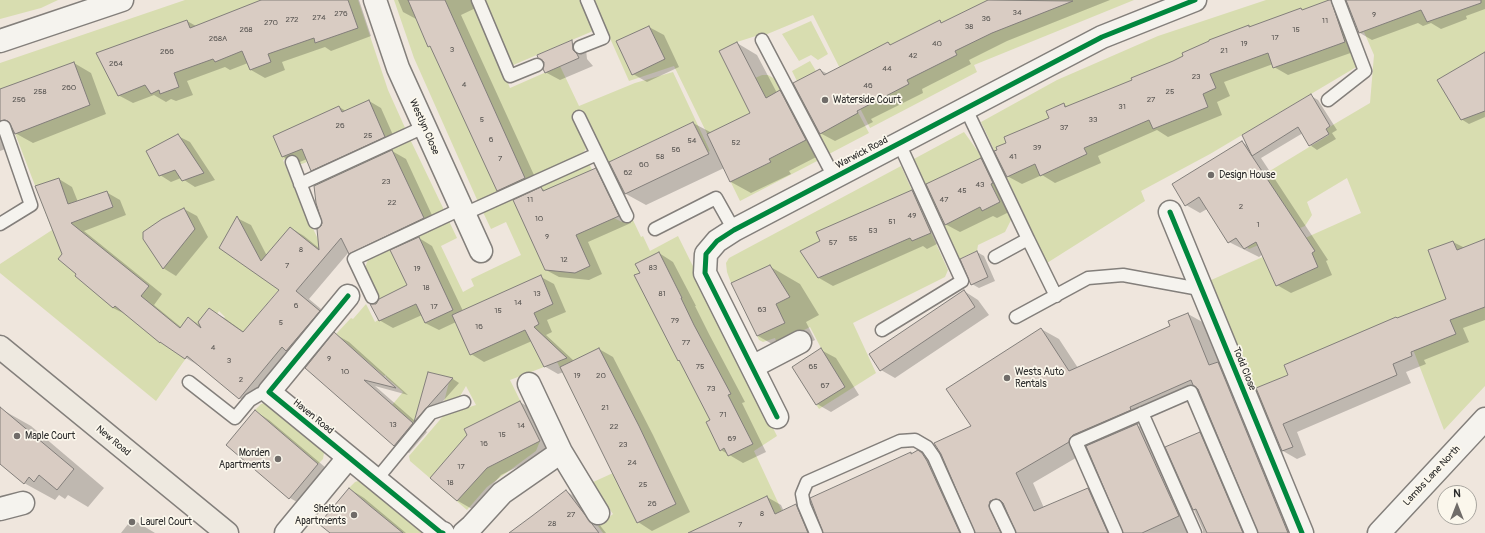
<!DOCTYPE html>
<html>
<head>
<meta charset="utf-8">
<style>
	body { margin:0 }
	#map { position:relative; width:1485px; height:533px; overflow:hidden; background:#efe6dd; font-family:Pangolin,sans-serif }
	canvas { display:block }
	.north { position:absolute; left:1437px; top:485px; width:40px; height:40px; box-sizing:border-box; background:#fbf7ec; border:1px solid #a8a59f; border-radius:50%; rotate:0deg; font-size:11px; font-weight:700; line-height:16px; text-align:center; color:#2b2b2b }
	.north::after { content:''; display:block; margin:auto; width:14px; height:18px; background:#706c69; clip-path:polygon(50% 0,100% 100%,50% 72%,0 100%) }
</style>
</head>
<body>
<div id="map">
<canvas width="1485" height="533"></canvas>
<div class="north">N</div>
</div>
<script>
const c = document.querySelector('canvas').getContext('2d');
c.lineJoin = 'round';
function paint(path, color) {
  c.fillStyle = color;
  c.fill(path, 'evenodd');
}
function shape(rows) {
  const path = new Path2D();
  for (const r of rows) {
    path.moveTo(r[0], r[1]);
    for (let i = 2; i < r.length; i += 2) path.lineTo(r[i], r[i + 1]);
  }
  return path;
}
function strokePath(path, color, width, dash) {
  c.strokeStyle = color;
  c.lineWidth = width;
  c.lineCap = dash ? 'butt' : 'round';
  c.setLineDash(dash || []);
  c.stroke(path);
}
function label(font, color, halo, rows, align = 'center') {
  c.font = font + ' Pangolin,sans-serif';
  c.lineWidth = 3.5;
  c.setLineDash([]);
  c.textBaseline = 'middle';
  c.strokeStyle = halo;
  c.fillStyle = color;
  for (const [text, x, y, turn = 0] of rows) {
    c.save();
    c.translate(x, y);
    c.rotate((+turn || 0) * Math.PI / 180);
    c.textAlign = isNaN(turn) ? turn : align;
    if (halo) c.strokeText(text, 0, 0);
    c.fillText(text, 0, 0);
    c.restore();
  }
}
const green = shape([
	[0,0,58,0,41,8,0,19],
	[185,0,358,0,388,90,406,130,312,173,307,162,299,165,295,156,283,160,298,197,326,256,285,282,256,317,286,343,267,365,219,324,225,317,219,311,156,401,0,273,0,264,52,230,0,94,0,63],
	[394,0,473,0,510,88,560,66,579,106,635,83,673,72,710,151,708,152,693,122,613,160,626,188,620,191,581,110,572,115,583,134,586,149,578,158,479,204,414,58],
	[483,0,580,0,593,31,511,66],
	[593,0,1134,0,974,65,977,72,870,128,813,15,765,35,762,34,737,42,755,78,762,75,768,75,775,79,779,84,819,160,740,201,674,66,629,81],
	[1266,0,1335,0,1358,66,1210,154,1141,191,1145,201,1047,263,981,122,1057,80,1158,36],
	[1349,0,1485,0,1485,386,1444,430,1409,339,1301,358,1284,365,1288,375,1264,385,1280,422,1269,427,1209,281,1361,213,1347,178,1307,202,1312,215,1305,226,1249,249,1247,247,1244,249,1236,238,1228,243,1217,203,1329,135,1326,129,1370,103,1374,55,1364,32,1361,33],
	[811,21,828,54,818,60,811,55,799,61,782,34],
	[810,61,816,71,820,69,830,86,841,80,869,133,829,154,791,84,797,81,792,71],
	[964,132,982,157,1012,218,1005,232,978,245,977,251,959,259,912,160],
	[409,137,445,212,365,250,357,250,349,234,330,243,317,214,314,183],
	[588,161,614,218,622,222,632,218,641,237,643,236,650,251,678,236,777,436,754,451,789,526,775,533,603,533,598,526,613,514,591,483,613,473,557,362,510,380,540,441,536,451,487,487,467,510,410,461,409,456,444,415,476,405,466,386,459,398,444,402,450,378,428,372,414,423,392,405,403,392,386,377,386,375,384,376,336,334,351,318,353,319,366,304,375,322,378,320,370,303,379,298,367,274,365,268,367,262,371,256,448,219,457,238,441,246,463,292,474,286,471,279,521,255,506,222,491,229,482,210],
	[901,166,948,270,945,277,853,323,876,373,819,409,792,367,821,348,810,327,777,344,775,338,763,342,759,340,731,283,727,272,726,263,729,258],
	[267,402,322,447,324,453,323,459,318,464,255,410,261,404],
	[358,481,363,482,425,533,403,533,349,488,355,482]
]);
const shadow = shape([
	[265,0,359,0,371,36,331,51,325,47,282,62,285,70,265,78,251,70,248,63,230,70,225,67,187,81,193,95,176,101,171,99,166,102,154,95,133,103,118,95,187,21,196,26],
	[398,0,477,0,480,6,461,15,539,186,512,198,498,190,432,48,429,46,418,20,403,12],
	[990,0,1110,0,1007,41,969,60,971,64,922,89,923,93,871,119,873,122,835,141,820,133,820,70,828,74,888,43,892,45,940,22,943,23],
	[1330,0,1345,9,1359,50,1288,75,1274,67,1273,64,1224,82,1230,96,1217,102,1222,115,1168,137,1157,130,1098,156,1101,163,1055,183,1042,175,1022,184,1007,176,1007,143,1050,118,1063,104,1068,107,1133,80,1249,27,1250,27,1303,11],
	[1347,0,1485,0,1485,9,1466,16,1467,19,1441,29,1431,23,1423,26,1418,23,1372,40,1360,33],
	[649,27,664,35,679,67,647,82,633,74],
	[572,42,586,50,587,59,593,66,560,80,545,72],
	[737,43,757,55,777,93,780,92,800,103,826,152,789,171,791,174,751,193,731,182,724,168,646,205,626,194,693,123,712,133,752,113],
	[1485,62,1485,117,1469,124,1461,119],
	[74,63,91,73,106,114,33,143,15,133,13,136,16,145,0,151,0,93],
	[1311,96,1318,100,1337,130,1332,133,1336,139,1317,150,1310,145,1303,133,1261,158,1328,260,1326,261,1332,275,1291,293,1277,285,1263,254,1259,257,1229,242,1207,209,1200,213,1186,205,1242,142,1248,146],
	[369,101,381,108,397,144,324,177,312,170,307,159,295,164,282,156,339,107,346,111],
	[178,136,190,142,215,180,195,187,181,178,171,182,160,175],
	[392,151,406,159,437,226,363,261,348,253,309,299,333,319,296,355,253,406,239,398,199,366,186,358,127,315,113,308,76,276,78,274,63,255,59,179,72,187,78,202,106,192,120,200,126,215,84,231,162,294,154,305,182,328,189,318,201,326,209,309,223,317,244,332,281,289,221,247,237,218,251,225,267,256,291,228,304,236,320,249],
	[981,159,995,167,1013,210,997,218,993,216,960,232,945,224],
	[596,170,608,177,631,223,588,242,602,274,589,280,559,277,546,270,541,188,546,191],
	[912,191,926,199,945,240,927,249,923,246,833,286,819,278],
	[184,209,197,216,208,237,176,276,163,268],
	[419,238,432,246,463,311,541,277,554,284,566,312,547,320,552,332,546,335,574,361,599,349,613,357,653,435,690,512,652,531,638,522,564,372,558,374,544,366,532,341,484,362,471,354,456,322,439,330,425,323,422,315,393,328,379,320,376,305,408,285],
	[1485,240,1485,320,1463,328,1469,342,1424,360,1426,364,1406,372,1411,383,1297,432,1306,455,1297,459,1283,451,1257,389,1289,375,1398,319,1448,300,1430,250,1453,242,1465,248],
	[977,252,984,256,995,281,979,288,972,284],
	[659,253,673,262,696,306,695,306,709,334,745,402,742,403,766,452,743,463,721,450,711,421,680,361,678,360,641,273],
	[769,266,800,284,819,315,806,322,815,340,788,353,758,336],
	[964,291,978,300,989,315,895,378,881,370],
	[1188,314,1206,324,1301,533,1259,533,1201,393,1147,417,1148,420,1137,425,1155,435,1200,533,1124,533,1088,446,1086,452,1033,483,1044,508,1088,489,1105,499,1120,533,1017,533,1008,512,1006,515,1013,533,976,533,972,426,1041,329,1059,339,1078,368,1171,327],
	[335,334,349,342,408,395,375,386,415,421,428,373,453,379,459,383,421,426,427,432,409,453,395,445],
	[821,350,836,358,859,395,831,412,817,404],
	[520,402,535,411,554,449,501,475,472,509,458,501,431,478],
	[1,409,31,426,104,488,88,507,68,495,65,499,59,495,55,500,24,483,0,463],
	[255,411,269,420,332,473,304,506,290,498],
	[1200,433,1217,443,1256,533,1203,533,1203,530,1166,447],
	[918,452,939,464,972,533,825,533,911,454,912,454],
	[350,489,364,498,406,533,331,533],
	[566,491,580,500,606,533,520,533],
	[767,497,781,505,793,531,788,533,705,533],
	[132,519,155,533,121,533]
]);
const building = shape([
	[261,0,348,0,358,28,315,43,314,38,268,54,271,62,250,70,242,51,215,62,213,59,174,73,179,87,160,94,159,90,151,94,145,85,118,96,96,53,187,20,190,28,261,0],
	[408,0,445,0,525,178,497,191,430,46,428,47,408,0],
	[988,0,1073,1,992,33,955,51,957,55,907,80,909,84,857,111,858,113,820,134,793,83,820,69,824,75,888,42,890,45,940,20,941,23,988,0],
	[1329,0,1331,0,1345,42,1273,68,1268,53,1210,74,1216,88,1203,94,1208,107,1153,129,1149,120,1084,148,1087,154,1040,176,1035,164,1007,177,994,151,997,150,996,147,1006,143,1004,137,1049,118,1046,111,1064,103,1065,107,1132,80,1131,78,1173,61,1183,56,1182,53,1209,41,1209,40,1249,25,1249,27,1301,8,1302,10,1329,0],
	[1346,0,1481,0,1481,3,1427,22,1421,10,1359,33,1346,0],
	[649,26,665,59,632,75,616,41,649,26],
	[572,40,573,50,577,54,579,58,545,73,543,69,544,62,538,58,537,55,572,40],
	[737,42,766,98,780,90,806,140,769,159,771,162,730,182,707,134,750,113,719,51,737,42],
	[1485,52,1485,111,1461,120,1437,80,1485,52],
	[74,62,90,105,15,134,9,122,5,120,0,121,0,89,74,62],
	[1311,94,1330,126,1326,129,1329,134,1309,146,1298,127,1252,156,1242,135,1311,94],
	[369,100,385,137,311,171,302,149,282,157,273,136,339,106,342,112,369,100],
	[693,122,709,154,625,194,609,162,693,122],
	[178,134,204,173,182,181,175,170,159,176,146,151,178,134],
	[1242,141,1315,251,1312,253,1318,267,1276,286,1256,242,1244,249,1236,238,1228,243,1199,197,1185,206,1172,184,1242,141],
	[392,150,424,218,349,254,341,238,296,291,320,311,286,351,282,347,239,399,187,356,185,359,160,342,160,343,115,306,113,308,75,276,76,274,58,259,62,254,35,186,59,178,68,204,107,191,113,207,71,223,149,286,141,296,180,328,188,317,201,328,198,322,209,308,243,332,279,290,219,248,237,216,261,261,290,227,319,250,317,229,321,226,322,223,316,203,314,186,392,150],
	[981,158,993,183,991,184,1000,202,982,211,980,207,945,225,926,184,981,158],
	[596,168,619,216,576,235,590,266,575,273,545,270,513,200,541,187,543,191,596,168],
	[912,190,931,233,912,241,910,238,818,278,800,251,820,241,816,232,912,190],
	[184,208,195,229,163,269,143,239,143,232,162,219,184,208],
	[419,237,453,310,425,323,416,304,379,321,370,304,376,304,379,299,407,285,390,250,419,237],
	[1485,239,1485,307,1450,320,1456,334,1411,352,1412,356,1393,364,1397,375,1283,424,1293,447,1282,451,1256,388,1288,375,1284,365,1396,317,1397,318,1446,299,1428,250,1453,241,1457,250,1485,239],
	[977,251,988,277,971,285,960,259,977,251],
	[659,252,682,298,681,298,694,325,731,394,728,395,753,444,728,456,724,448,720,451,706,422,710,420,679,360,678,361,634,275,640,273,635,264,659,252],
	[770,265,790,297,776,304,785,323,757,336,731,283,770,265],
	[541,275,553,304,534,313,539,324,534,327,567,358,544,367,525,330,470,355,452,315,541,275],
	[964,290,975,307,880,371,869,354,964,290],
	[1188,313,1209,365,1218,362,1288,533,1258,533,1198,389,1193,385,1191,380,1130,407,1131,410,1073,435,1070,438,1069,442,1016,473,1034,511,1088,488,1108,533,1016,533,1003,503,1000,500,996,499,990,501,989,506,1001,533,975,533,941,454,934,443,971,426,946,389,1041,328,1069,371,1170,326,1168,321,1188,313],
	[334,332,396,388,364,380,413,423,394,446,305,368,334,332],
	[599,348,639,426,676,504,637,523,560,367,599,348],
	[821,348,845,387,816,405,792,367,821,348],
	[428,372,453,378,414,422,428,372],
	[520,401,540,441,487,468,457,501,430,478,467,435,464,429,520,401],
	[0,407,74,469,57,490,39,475,34,482,29,477,24,484,0,464,0,407],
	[255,410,318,464,289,499,226,445,255,410],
	[1137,424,1179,516,1142,533,1123,533,1086,446,1137,424],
	[1200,432,1243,533,1207,533,1196,509,1193,510,1165,447,1200,432],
	[918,450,922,453,927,461,960,533,823,533,810,498,911,452,911,454,918,450],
	[349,488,370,506,403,533,330,533,319,524,349,488],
	[566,490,599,533,509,533,532,516,566,490],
	[767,496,775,514,796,504,808,533,688,533,767,496]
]);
const service = shape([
	[478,0,510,76,537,65],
	[762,40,834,177],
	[580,47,603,38,587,0],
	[1328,100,1365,71,1338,0],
	[965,107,1028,239,995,257],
	[579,117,627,216],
	[292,162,315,222],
	[300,184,424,127],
	[464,214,597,154],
	[0,224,31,205,4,127],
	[655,229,716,198,734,230],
	[1028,239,1056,296],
	[372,297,354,259,461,209],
	[1016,317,1088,278,1123,275,1194,288,1201,286],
	[882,330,962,281,899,143],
	[189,382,235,418,250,400,260,394,269,392],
	[1142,413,1195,533],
	[376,480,431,413,464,402],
	[996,506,1009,533],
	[816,533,804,505,802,494,807,482,900,441,915,440,927,447,934,457,968,533],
	[1116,533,1076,442,1191,392,1251,533]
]);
const minor = shape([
	[375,0,398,68,481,251],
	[1170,212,1302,533],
	[348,296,269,392,440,532,443,533],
	[752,367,800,342],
	[777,417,705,273,706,254,717,241,734,230,1102,37,1195,0],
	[561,452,598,513],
	[0,509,23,503],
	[286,533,348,458],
	[464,533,472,526,502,493,561,452,529,384],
	[1379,533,1485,419]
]);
const tertiary = shape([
	[0,41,122,0]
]);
const primary = shape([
	[0,347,227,533]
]);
const cycleway = shape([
	[1170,212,1302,533],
	[348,296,269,392,440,532,443,533],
	[777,417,705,273,706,254,717,241,734,230,1102,37,1195,0]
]);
const markers = [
	[825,100,4,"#706c69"],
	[1211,175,4,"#706c69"],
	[1007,378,4,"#706c69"],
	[17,436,4,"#706c69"],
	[278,459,4,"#706c69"],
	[354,515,4,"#706c69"],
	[132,522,4,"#706c69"]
];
const numberNames = [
	["34",1017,13],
	["276",341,14],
	["9",1374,15],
	["274",319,18],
	["36",986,19],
	["272",292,20],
	["11",1325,21],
	["270",271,23],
	["38",969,27],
	["268",246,30],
	["15",1296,30],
	["17",1275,38],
	["268A",218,39],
	["40",937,44],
	["19",1244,44],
	["3",452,50],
	["21",1224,51],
	["266",167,52],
	["42",913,56],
	["264",116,64],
	["44",887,69],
	["23",1196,77],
	["4",464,85],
	["46",868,86],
	["260",69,88],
	["258",40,92],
	["25",1170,92],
	["256",19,100],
	["27",1151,100],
	["31",1122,107],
	["5",482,120],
	["33",1093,120],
	["26",340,126],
	["37",1064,128],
	["25",368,136],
	["6",491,140],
	["54",692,141],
	["52",736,143],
	["39",1037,148],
	["56",676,150],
	["58",660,157],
	["41",1013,157],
	["7",500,159],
	["60",644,165],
	["62",628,173],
	["23",386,182],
	["43",980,185],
	["45",962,191],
	["11",530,200],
	["47",944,200],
	["22",392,203],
	["2",1241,207],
	["49",912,216],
	["10",539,219],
	["51",892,222],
	["1",1258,225],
	["53",873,231],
	["9",547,237],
	["55",853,239],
	["57",833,243],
	["8",301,250],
	["12",564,260],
	["7",287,266],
	["83",653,268],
	["19",417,269],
	["18",426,288],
	["13",537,294],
	["81",662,294],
	["14",518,303],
	["6",296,306],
	["17",434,307],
	["63",762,310],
	["15",498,311],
	["79",675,321],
	["5",281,323],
	["16",479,327],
	["77",686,343],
	["4",213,348],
	["9",329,359],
	["3",229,361],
	["75",700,367],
	["65",813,367],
	["10",345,372],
	["19",577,376],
	["20",601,376],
	["2",241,380],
	["67",825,386],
	["73",711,389],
	["21",605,408],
	["71",723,415],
	["13",393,425],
	["14",521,426],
	["22",614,427],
	["15",502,435],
	["69",732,439],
	["16",484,444],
	["23",623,445],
	["24",632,463],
	["17",461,467],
	["18",450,483],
	["25",643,485],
	["26",652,504],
	["8",762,514],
	["27",571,515],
	["28",552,524],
	["7",740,525]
];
const poiNames = [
	["Waterside Court",833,100],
	["Design House",1219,175],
	["Wests Auto",1015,372],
	["Rentals",1015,384],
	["Maple Court",25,436],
	["Morden",270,453,"right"],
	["Apartments",270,465,"right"],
	["Shelton",346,509,"right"],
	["Apartments",346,521,"right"],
	["Laurel Court",140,522]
];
const streetNames = [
	["Westlyn Close",424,127,66],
	["Warwick Road",862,153,-28],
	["Todd Close",1244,369,68],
	["Haven Road",313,417,39],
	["New Road",113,441,40],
	["Lambs Lane North",1432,476,-47]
];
paint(green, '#d8ddb0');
paint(shadow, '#0003');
paint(building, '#d9ccc3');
strokePath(building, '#837f7b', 1);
strokePath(service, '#837f7b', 15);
strokePath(minor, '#837f7b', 25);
strokePath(tertiary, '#837f7b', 25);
strokePath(primary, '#837f7b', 25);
strokePath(service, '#f5f3ee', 12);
strokePath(minor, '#f5f3ee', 22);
strokePath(tertiary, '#f5f3ee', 22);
strokePath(primary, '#eee9e0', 22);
strokePath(cycleway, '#00873e', 5);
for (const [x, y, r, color] of markers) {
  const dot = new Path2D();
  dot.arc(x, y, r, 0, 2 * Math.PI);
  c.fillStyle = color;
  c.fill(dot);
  strokePath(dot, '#fbf7ec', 1.5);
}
label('8px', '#585552', null, numberNames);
label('10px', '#2b2b2b', '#fbf7ec', poiNames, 'left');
label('10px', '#2b2b2b', '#fbf7ec', streetNames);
</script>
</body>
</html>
